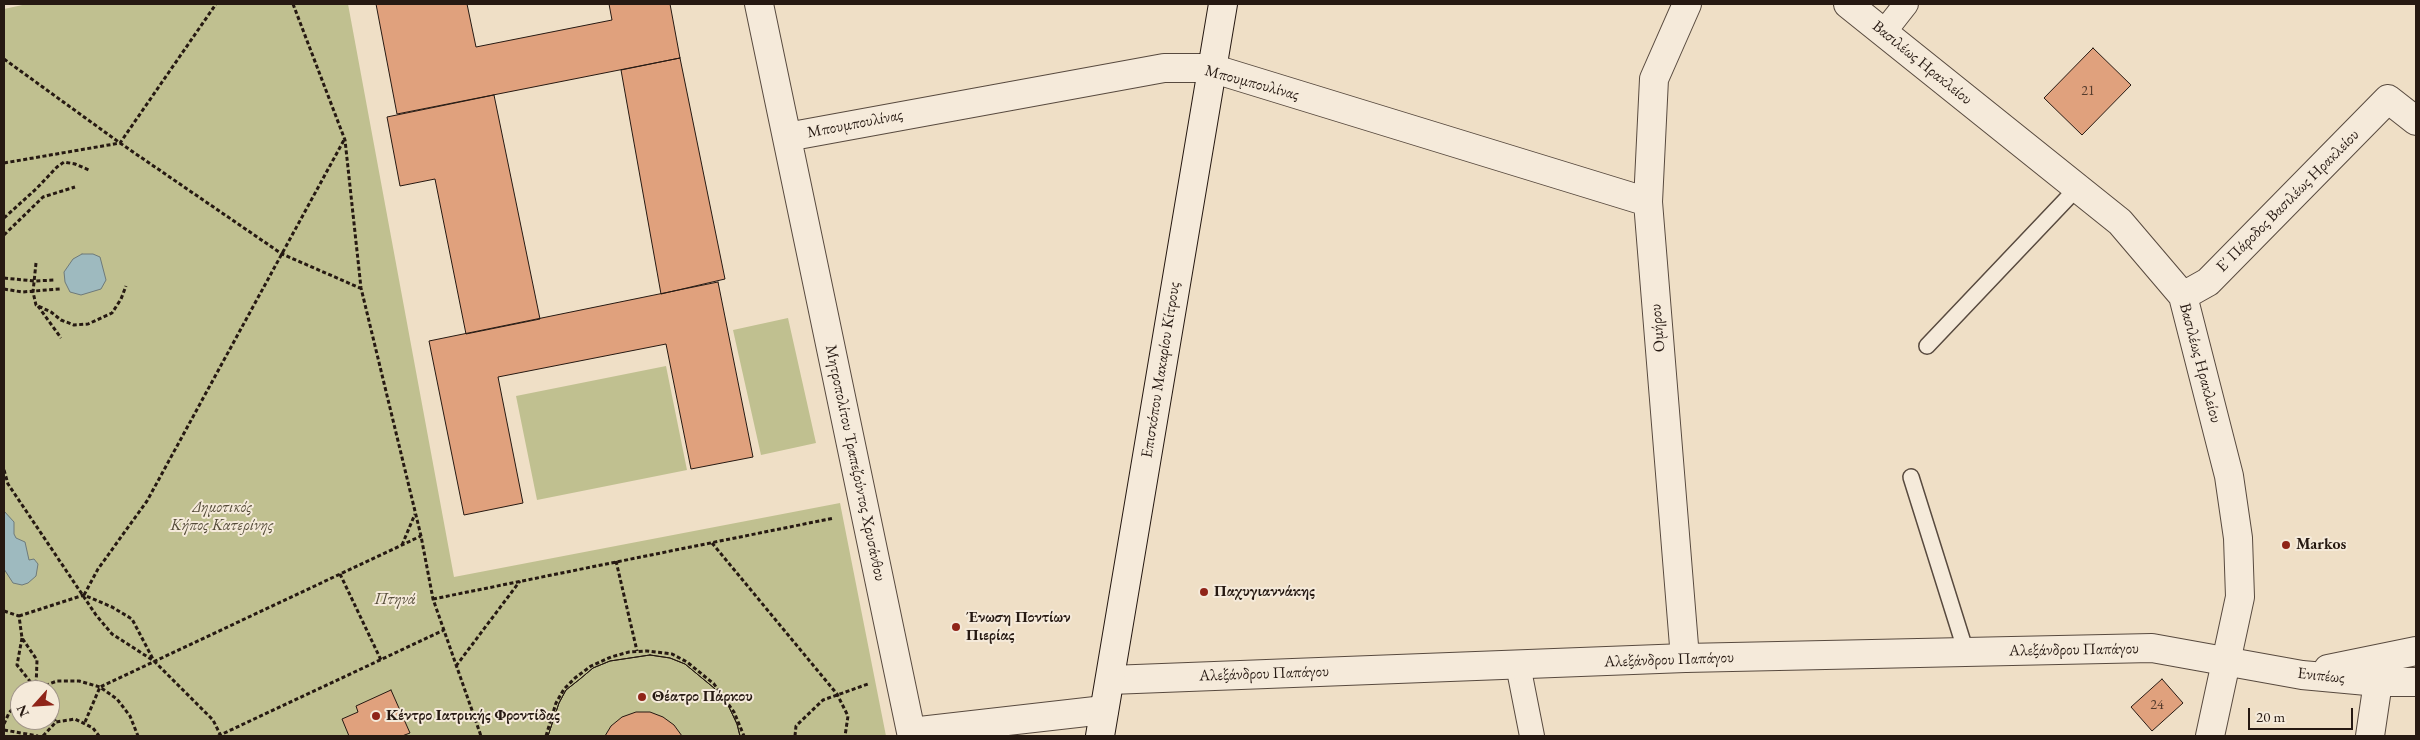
<!DOCTYPE html>
<html>
<head>
<meta charset="utf-8">
<style>
	body { margin:0 }
	#map { position:relative; width:2420px; height:740px; overflow:hidden; background:#efdfc6; font-family:"EB Garamond",serif }
	canvas { display:block }
	.frame { position:absolute; inset:0; border:5px solid #261912; pointer-events:none }
	.north { position:absolute; left:10px; top:680px; width:50px; height:50px; box-sizing:border-box; background:#f5eada; border:1px solid #a2968a; border-radius:50%; rotate:244deg; font-size:14px; font-weight:700; line-height:20px; text-align:center; color:#261912 }
	.north::after { content:''; display:block; margin:auto; width:18px; height:22px; background:#8f2418; clip-path:polygon(50% 0,100% 100%,50% 72%,0 100%) }
	.scale { position:absolute; left:2248px; top:708px; width:105px; height:22px; box-sizing:border-box; border:2px solid #261912; border-top:0; padding-left:6px; font-size:15px; line-height:18px; white-space:nowrap; color:#261912; -webkit-text-stroke:4px #f5eada; paint-order:stroke }
</style>
</head>
<body>
<div id="map">
<canvas width="2420" height="740"></canvas>
<div class="frame"></div>
<div class="north">N</div>
<div class="scale">20 m</div>
</div>
<script>
const c = document.querySelector('canvas').getContext('2d');
c.lineJoin = 'round';
function paint(path, color) {
  c.fillStyle = color;
  c.fill(path, 'evenodd');
}
function shape(rows) {
  const path = new Path2D();
  for (const r of rows) {
    path.moveTo(r[0], r[1]);
    for (let i = 2; i < r.length; i += 2) path.lineTo(r[i], r[i + 1]);
  }
  return path;
}
function strokePath(path, color, width, dash) {
  c.strokeStyle = color;
  c.lineWidth = width;
  c.lineCap = dash ? 'butt' : 'round';
  c.setLineDash(dash || []);
  c.stroke(path);
}
function label(font, color, halo, rows, align = 'center') {
  c.font = font + ' "EB Garamond",serif';
  c.lineWidth = 4;
  c.setLineDash([]);
  c.textBaseline = 'middle';
  c.strokeStyle = halo;
  c.fillStyle = color;
  for (const [text, x, y, turn = 0] of rows) {
    c.save();
    c.translate(x, y);
    c.rotate((+turn || 0) * Math.PI / 180);
    c.textAlign = isNaN(turn) ? turn : align;
    if (halo) c.strokeText(text, 0, 0);
    c.fillText(text, 0, 0);
    c.restore();
  }
}
const green = shape([
	[27,4,348,4,454,577,840,503,886,736,4,736,4,9],
	[20,690,50,690,50,720,20,720],
	[788,318,816,443,761,455,733,330],
	[666,366,687,470,537,500,516,396]
]);
const water = shape([
	[82,254,93,254,100,257,106,280,101,289,81,295,70,292,65,282,64,272,73,259,82,254],
	[4,511,14,522,14,534,16,538,25,542,29,560,34,559,38,564,36,576,28,583,22,585,13,583,4,569,4,511]
]);
const building = shape([
	[376,4,467,4,476,47,612,20,609,4,670,4,680,58,397,114,376,4],
	[2093,48,2131,85,2082,135,2044,98,2093,48],
	[680,58,725,279,661,294,621,70,680,58],
	[494,95,540,319,466,334,435,179,400,186,387,117,494,95],
	[718,282,753,457,691,469,666,344,498,377,523,503,464,515,429,341,718,282],
	[650,655,670,658,685,664,714,688,728,705,737,724,740,736,682,736,674,725,663,717,650,712,636,712,622,717,611,726,605,736,548,736,559,703,566,690,580,679,593,668,610,661,650,655],
	[650,655,670,658,685,664,714,688,728,705,737,724,740,736,548,736,559,703,566,690,580,679,593,668,610,661,650,655],
	[2162,679,2183,703,2152,731,2131,707,2162,679],
	[391,690,410,733,402,736,349,736,342,719,358,712,356,706,391,690]
]);
const path = shape([
	[293,4,345,140,361,288,421,536,433,599,481,736],
	[4,59,120,143,282,254,360,288],
	[4,163,120,143,216,4],
	[4,218,36,189,57,167,64,162,75,164,89,170],
	[4,235,43,197,75,187],
	[36,263,33,292,36,305,51,312,61,320,74,325,88,324,112,313,121,299,126,286],
	[4,278,34,281,55,280],
	[4,289,22,292,60,289],
	[38,306,61,338],
	[4,470,8,484,96,615,112,634,154,661,213,720,221,736],
	[712,543,837,694,848,716,845,736],
	[402,545,415,514],
	[616,561,637,651],
	[340,574,381,660],
	[84,595,98,569,147,501,344,140],
	[433,599,834,518],
	[4,611,19,616,22,638,37,660,36,688],
	[19,616,84,595,112,607,132,619,154,661],
	[22,638,17,665,37,690],
	[456,666,520,581],
	[33,690,57,681,79,681,100,687,117,699,130,716,138,736],
	[50,712,56,722],
	[85,722,100,687,421,536],
	[4,724,9,713,20,700],
	[4,730,38,736],
	[43,736,56,722,75,719,93,728,99,736],
	[218,736,444,630],
	[546,736,556,703,564,689,575,678,591,666,611,657,629,652,647,651,672,654,687,662,714,684,734,712,744,736],
	[795,736,796,726,823,700,868,684]
]);
const service = shape([
	[1927,346,2078,187],
	[1911,477,1966,652]
]);
const pedestrian = shape([
	[1884,32,1906,4],
	[1518,665,1532,736]
]);
const minor = shape([
	[759,4,911,732,1104,710],
	[1848,4,2120,222,2183,296,2229,476,2238,538,2240,597,2210,736],
	[787,137,1164,68,1211,68,1648,202],
	[2183,296,2208,282,2388,99,2416,121],
	[1685,658,1648,202,1654,79,1687,4],
	[2370,736,2378,682]
]);
const tertiary = shape([
	[2328,669,2416,651],
	[1110,680,1685,658,2152,648,2302,675,2378,682,2416,682]
]);
const secondary = shape([
	[1100,736,1223,4]
]);
const markers = [
	[2286,545,5,"#8f2418"],
	[1204,592,5,"#8f2418"],
	[956,627,5,"#8f2418"],
	[642,697,5,"#8f2418"],
	[376,716,5,"#8f2418"]
];
const numberNames = [
	["21",2088,91],
	["24",2157,705]
];
const streetNames = [
	["Βασιλέως Ηρακλείου",1922,63,39],
	["Μπουμπουλίνας",1252,83,15],
	["Μπουμπουλίνας",855,124,-11],
	["Ε΄ Πάροδος Βασιλέως Ηρακλείου",2288,201,-45],
	["Ομήρου",1658,328,-95],
	["Βασιλέως Ηρακλείου",2200,363,75],
	["Επισκόπου Μακαρίου Κίτρους",1161,370,-81],
	["Μητροπολίτου Τραπεζούντος Χρυσάνθου",855,463,78],
	["Αλεξάνδρου Παπάγου",2074,650,-1],
	["Αλεξάνδρου Παπάγου",1669,660,-2],
	["Αλεξάνδρου Παπάγου",1264,674,-2],
	["Ενιπέως",2321,676,6]
];
const parkNames = [
	["Δημοτικός",222,508],
	["Κήπος Κατερίνης",222,526],
	["Πτηνά",395,600]
];
const poiNames = [
	["Markos",2296,545],
	["Παχυγιαννάκης",1214,592],
	["Ένωση Ποντίων",966,618],
	["Πιερίας",966,636],
	["Θέατρο Πάρκου",652,697],
	["Κέντρο Ιατρικής Φροντίδας",386,716]
];
paint(green, '#c0c090');
paint(water, '#9ebabf');
strokePath(water, '#6e7a7a', 1);
paint(building, '#e0a17d');
strokePath(building, '#261912', 1);
strokePath(service, '#584a3f', 18);
strokePath(pedestrian, '#584a3f', 26);
strokePath(minor, '#584a3f', 30);
strokePath(tertiary, '#584a3f', 30);
strokePath(secondary, '#261912', 30);
strokePath(path, '#261912', 3, [4, 2.5]);
strokePath(service, '#f5eada', 15);
strokePath(pedestrian, '#f5eada', 24);
strokePath(minor, '#f5eada', 28);
strokePath(tertiary, '#f5eada', 28);
strokePath(secondary, '#f5eada', 28);
for (const [x, y, r, color] of markers) {
  const dot = new Path2D();
  dot.arc(x, y, r, 0, 2 * Math.PI);
  c.fillStyle = color;
  c.fill(dot);
  strokePath(dot, '#f5eada', 2);
}
label('14px', '#543b2d', null, numberNames);
label('16px', '#261912', '#f5eada', streetNames);
label('italic 16px', '#544b38', '#f5eada', parkNames);
label('bold 16px', '#261912', '#f5eada', poiNames, 'left');
</script>
</body>
</html>
